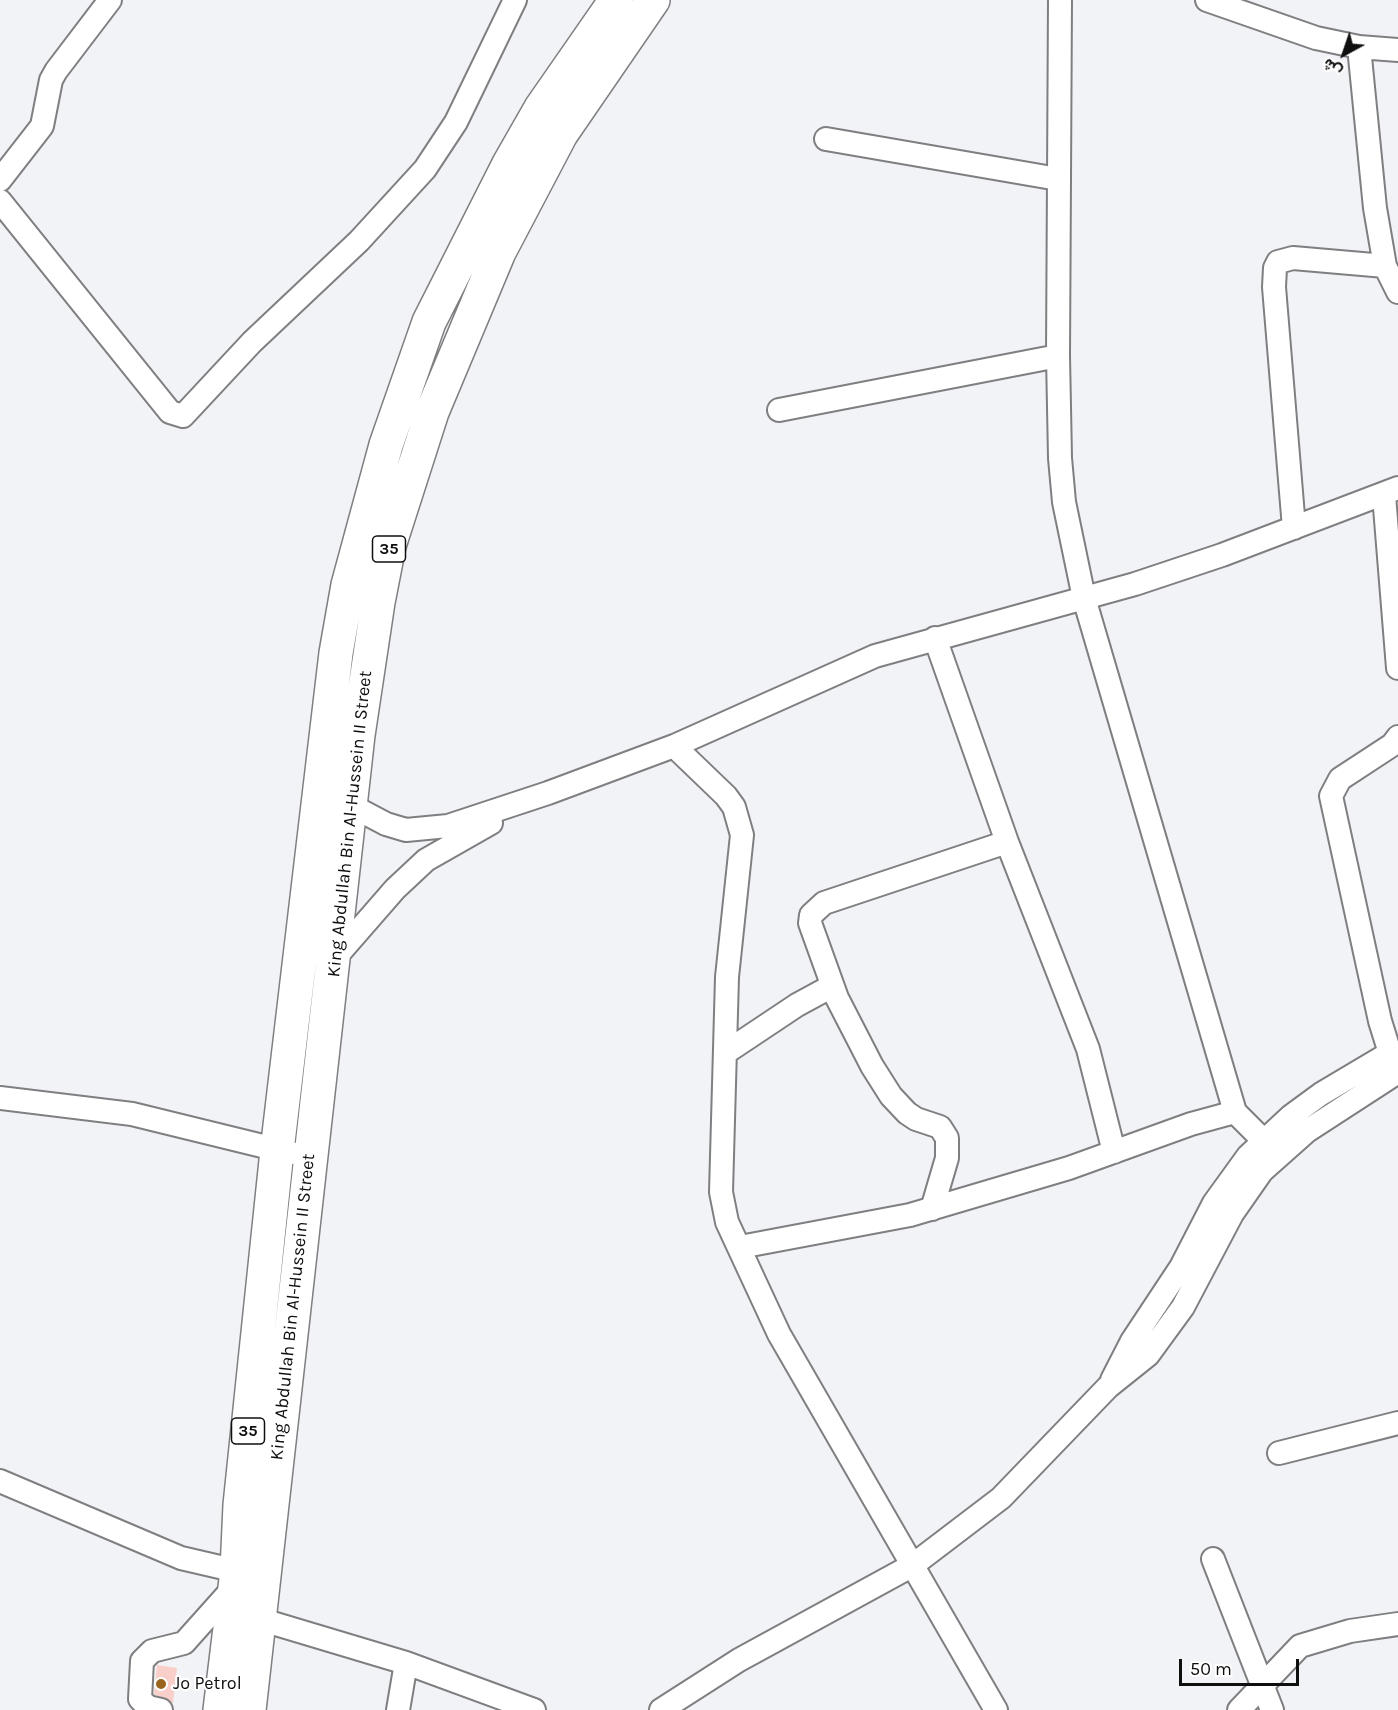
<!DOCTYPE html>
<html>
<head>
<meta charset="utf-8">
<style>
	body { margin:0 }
	#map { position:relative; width:1398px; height:1710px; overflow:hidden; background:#f2f3f6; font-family:Karla,Vazirmatn,sans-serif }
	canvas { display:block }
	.north { position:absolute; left:1314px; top:24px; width:60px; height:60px; -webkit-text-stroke:4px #fff; paint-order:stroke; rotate:220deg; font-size:16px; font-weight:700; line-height:24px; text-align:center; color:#0f0f10 }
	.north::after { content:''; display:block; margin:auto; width:21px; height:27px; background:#0f0f10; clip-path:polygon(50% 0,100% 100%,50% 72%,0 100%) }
	.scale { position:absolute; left:1179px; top:1659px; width:120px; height:27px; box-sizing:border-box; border:3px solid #0f0f10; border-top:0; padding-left:8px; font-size:18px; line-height:21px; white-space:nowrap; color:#0f0f10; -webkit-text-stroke:4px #fff; paint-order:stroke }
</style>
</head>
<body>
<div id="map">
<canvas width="1398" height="1710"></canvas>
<div class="north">ش</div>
<div class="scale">50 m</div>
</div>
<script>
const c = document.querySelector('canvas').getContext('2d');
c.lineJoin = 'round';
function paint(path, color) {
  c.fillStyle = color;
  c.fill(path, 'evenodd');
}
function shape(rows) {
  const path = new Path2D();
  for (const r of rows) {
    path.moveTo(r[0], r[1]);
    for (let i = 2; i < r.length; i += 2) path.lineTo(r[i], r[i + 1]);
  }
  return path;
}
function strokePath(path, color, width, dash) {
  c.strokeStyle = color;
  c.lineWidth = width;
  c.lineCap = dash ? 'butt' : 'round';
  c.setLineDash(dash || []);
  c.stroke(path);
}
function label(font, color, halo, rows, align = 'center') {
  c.font = font + ' Karla,sans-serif';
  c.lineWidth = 4.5;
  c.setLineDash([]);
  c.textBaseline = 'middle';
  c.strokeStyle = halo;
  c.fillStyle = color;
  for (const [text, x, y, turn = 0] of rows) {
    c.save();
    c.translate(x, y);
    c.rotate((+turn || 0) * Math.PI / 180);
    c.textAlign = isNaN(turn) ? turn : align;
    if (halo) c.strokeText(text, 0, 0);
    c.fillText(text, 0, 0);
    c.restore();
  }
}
const building = shape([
	[157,1665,177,1668,173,1703,154,1694]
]);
const minor = shape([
	[1060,0,1058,356,1060,458,1064,502,1084,598,1235,1112],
	[1207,0,1316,38,1359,47,1398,50],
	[1359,47,1375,208,1385,266,1398,292],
	[826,139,1058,179],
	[0,180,42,126,51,80,56,71,110,0],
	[0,201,170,412,183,416,252,342,359,241,425,169,456,122,515,0],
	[779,410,1058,356],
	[1384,495,1398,668],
	[1294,528,1274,287,1275,268,1278,262,1293,258,1385,266],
	[935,638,1007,842,1088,1049,1114,1152],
	[674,746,726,796,734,807,742,835,727,977,721,1192,727,1222,779,1334,996,1710],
	[350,805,386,824,406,830,448,826,548,793,674,746,875,656,1135,584,1222,555,1398,488],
	[334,959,395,889,426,860,491,823],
	[725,1053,797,1005,832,986],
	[1397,1065,1390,1053,1380,1021,1331,796,1340,779,1392,745,1398,737],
	[0,1098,132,1114,291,1153],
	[932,1209,947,1158,947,1138,940,1127,916,1119,907,1113,891,1096,872,1066,837,998,810,923,811,915,824,903,1007,842],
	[740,1247,910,1215,1069,1168,1191,1124,1235,1112,1263,1140],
	[1112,1380,1132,1341,1181,1267,1214,1203,1248,1156,1291,1116,1321,1094,1390,1053,1398,1053],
	[1279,1453,1398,1423],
	[0,1481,181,1558,237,1571],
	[1213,1559,1272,1710],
	[259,1619,406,1663,534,1710],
	[161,1710,148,1707,140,1699,142,1661,152,1651,184,1643,235,1586],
	[398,1710,406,1663],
	[661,1710,739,1660,913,1565,1001,1498,1108,1387,1148,1355,1183,1307,1232,1214,1262,1171,1307,1131,1398,1072],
	[1239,1710,1300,1646,1350,1631,1398,1624]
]);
const highway = shape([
	[220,1710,237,1571,240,1505,277,1151,336,653,348,585,386,445,429,322,509,164,541,108,616,0],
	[249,1710,358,735,378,602,389,546,432,412,499,252,561,134,653,0]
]);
const markers = [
	[161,1684,6,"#9a641d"]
];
const shields = [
	[389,549,33],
	[248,1431,33]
];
const shieldNames = [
	["35",389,549],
	["35",248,1431]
];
const streetNames = [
	["King Abdullah Bin Al-Hussein II Street",350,824,-84],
	["King Abdullah Bin Al-Hussein II Street",293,1307,-84]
];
const poiNames = [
	["Jo Petrol",173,1684]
];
paint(building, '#f9cfc9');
strokePath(minor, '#7f7f82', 26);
strokePath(highway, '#7f7f82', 36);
strokePath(minor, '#fff', 22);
strokePath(highway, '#fff', 33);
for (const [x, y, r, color] of markers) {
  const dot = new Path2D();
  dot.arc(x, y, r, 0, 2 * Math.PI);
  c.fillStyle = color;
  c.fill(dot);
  strokePath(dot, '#fff', 2);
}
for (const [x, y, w] of shields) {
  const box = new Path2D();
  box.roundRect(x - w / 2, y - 13, w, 26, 4.5);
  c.fillStyle = '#fff';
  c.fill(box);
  strokePath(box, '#0f0f10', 1.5);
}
label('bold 16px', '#0f0f10', null, shieldNames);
label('18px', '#0f0f10', '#fff', streetNames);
label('18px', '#0f0f10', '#fff', poiNames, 'left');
</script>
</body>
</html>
